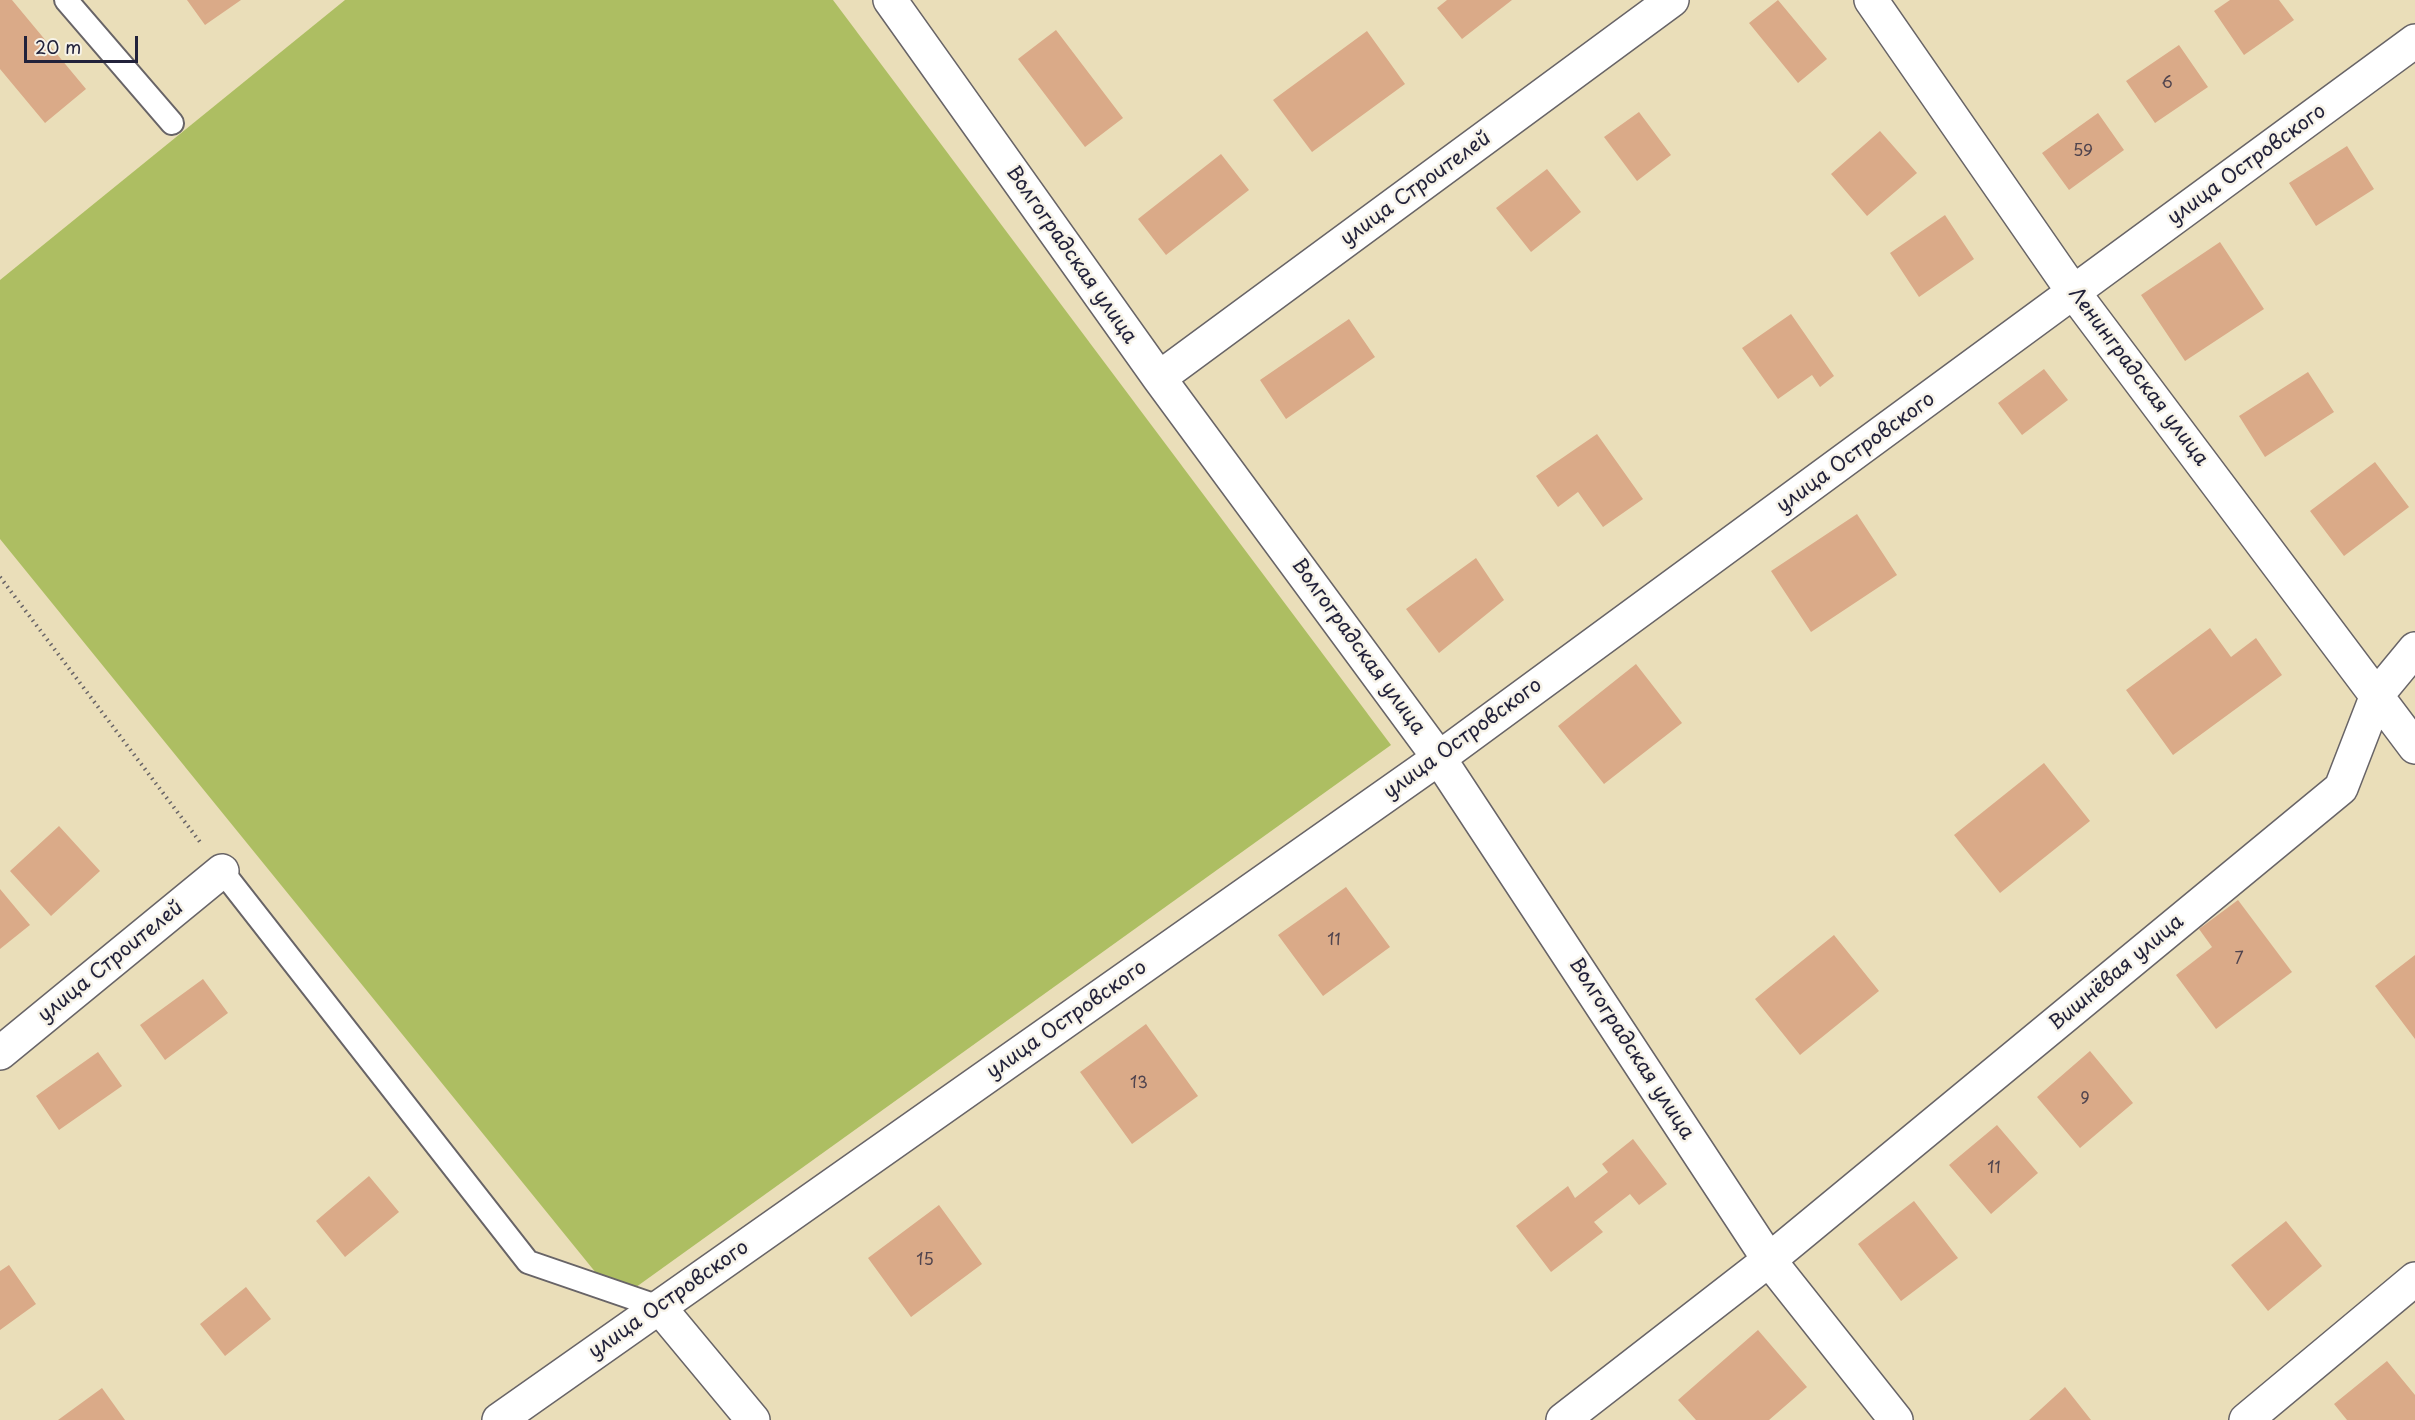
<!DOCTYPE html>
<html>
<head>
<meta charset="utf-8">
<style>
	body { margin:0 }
	#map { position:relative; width:2415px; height:1420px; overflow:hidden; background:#eadeb9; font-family:"Playpen Sans",sans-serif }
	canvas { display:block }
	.scale { position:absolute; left:24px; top:36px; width:114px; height:27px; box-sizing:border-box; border:3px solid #22223b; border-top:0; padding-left:8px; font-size:18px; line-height:21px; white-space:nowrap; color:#22223b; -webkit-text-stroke:4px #f7f3e8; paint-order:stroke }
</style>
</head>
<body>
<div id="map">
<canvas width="2415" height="1420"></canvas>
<div class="scale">20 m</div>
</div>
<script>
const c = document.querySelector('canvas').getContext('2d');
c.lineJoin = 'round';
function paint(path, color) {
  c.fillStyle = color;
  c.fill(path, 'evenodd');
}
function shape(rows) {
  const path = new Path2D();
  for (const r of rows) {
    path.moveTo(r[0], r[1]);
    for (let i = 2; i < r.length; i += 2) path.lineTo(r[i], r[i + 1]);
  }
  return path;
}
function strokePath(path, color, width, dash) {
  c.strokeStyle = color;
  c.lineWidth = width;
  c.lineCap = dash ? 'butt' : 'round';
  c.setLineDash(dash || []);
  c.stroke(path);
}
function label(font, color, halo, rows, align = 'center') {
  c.font = font + ' "Playpen Sans",sans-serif';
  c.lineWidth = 5;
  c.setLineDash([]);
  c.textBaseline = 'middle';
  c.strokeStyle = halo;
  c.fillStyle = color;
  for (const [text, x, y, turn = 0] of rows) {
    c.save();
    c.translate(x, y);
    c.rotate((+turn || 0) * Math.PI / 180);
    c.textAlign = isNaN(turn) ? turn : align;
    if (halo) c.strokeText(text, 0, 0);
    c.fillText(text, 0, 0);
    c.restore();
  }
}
const green = shape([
	[345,0,833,0,1391,745,618,1300,0,539,0,280]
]);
const building = shape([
	[0,0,12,0,86,89,45,123,0,69],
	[187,0,241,0,205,25],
	[1447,0,1512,0,1462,39,1437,8],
	[1778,0,1827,59,1798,83,1749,23],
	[2230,0,2279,0,2294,20,2244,55,2214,11],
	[1056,30,1123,118,1085,147,1018,59],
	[1367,31,1405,84,1312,152,1273,100],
	[2179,45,2208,87,2155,123,2126,81],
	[1639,112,1671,155,1637,181,1604,137],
	[2098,113,2124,150,2069,190,2042,153],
	[1880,131,1917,173,1867,216,1831,174],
	[2347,146,2374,189,2316,226,2289,183],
	[1221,154,1249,190,1166,255,1138,219],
	[1547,169,1581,212,1531,252,1496,208],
	[1945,215,1974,259,1919,297,1890,253],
	[2220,242,2264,309,2185,361,2141,295],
	[1791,314,1834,376,1820,387,1812,375,1778,399,1742,348],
	[1349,319,1375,357,1286,419,1260,380],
	[2044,369,2068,400,2022,435,1998,403],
	[2308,372,2334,412,2265,457,2239,416],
	[1597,434,1643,499,1603,527,1578,492,1558,507,1536,476],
	[2375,462,2409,507,2344,556,2310,511],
	[1857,514,1897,575,1811,632,1771,571],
	[1476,558,1504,600,1439,653,1406,609],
	[2210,628,2231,657,2256,638,2282,675,2173,755,2126,690],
	[1636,664,1682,723,1604,784,1558,726],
	[2044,763,2090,821,2000,893,1954,835],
	[59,826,100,871,51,916,10,871],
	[1346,887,1390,947,1323,996,1278,935],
	[0,889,30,925,0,949],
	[2238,900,2292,972,2216,1029,2176,975,2212,947,2199,929],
	[1834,935,1879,991,1800,1055,1755,999],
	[2415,955,2415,1039,2375,986],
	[203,979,228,1013,165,1060,140,1025],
	[1146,1024,1198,1096,1132,1144,1080,1072],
	[2090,1051,2133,1103,2080,1148,2037,1097],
	[98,1052,122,1086,59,1130,36,1096],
	[1997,1125,2038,1173,1991,1214,1949,1165],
	[1633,1139,1667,1184,1639,1205,1630,1194,1594,1222,1603,1232,1551,1272,1516,1226,1568,1186,1575,1198,1608,1172,1602,1164],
	[369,1176,399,1212,345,1257,316,1221],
	[1914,1201,1958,1258,1901,1301,1858,1244],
	[939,1205,982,1264,911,1317,868,1258],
	[2286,1221,2322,1266,2268,1311,2231,1265],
	[9,1265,36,1304,0,1330,0,1271],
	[246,1287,271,1319,225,1356,200,1324],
	[1758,1330,1807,1387,1769,1420,1696,1420,1678,1400],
	[2387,1361,2415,1395,2415,1420,2347,1420,2334,1404],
	[2065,1387,2091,1420,2029,1420],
	[102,1388,125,1420,58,1420]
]);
const path = shape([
	[0,577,200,842]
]);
const service = shape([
	[66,0,172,123],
	[222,871,528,1262,659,1307]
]);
const minor = shape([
	[890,0,1159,378,1439,758,1769,1260,1896,1420],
	[1871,0,2074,293,2415,747],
	[1159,378,1672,0],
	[0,1053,222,871],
	[659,1307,753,1420],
	[499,1420,1439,758,2415,41],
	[1563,1420,1769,1260,2341,788,2377,695,2415,649],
	[2246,1420,2415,1279]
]);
const numberNames = [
	["6",2167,84],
	["59",2083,152],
	["11",1334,941],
	["7",2239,960],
	["13",1139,1084],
	["9",2085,1100],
	["11",1994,1169],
	["15",925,1261]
];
const streetNames = [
	["улица Островского",2247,165,-36],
	["улица Строителей",1416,189,-36],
	["Волгоградская улица",1071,255,55],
	["Ленинградская улица",2138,377,53],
	["улица Островского",1856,453,-36],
	["Волгоградская улица",1358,647,54],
	["улица Островского",1463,739,-36],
	["улица Строителей",111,962,-39],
	["Вишнёвая улица",2117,973,-40],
	["улица Островского",1067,1020,-35],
	["Волгоградская улица",1631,1049,57],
	["улица Островского",669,1300,-35]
];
paint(green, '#adbe62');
paint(building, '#daaa88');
strokePath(service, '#686467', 26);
strokePath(minor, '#686467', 36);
strokePath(path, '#686467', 4, [1.5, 4.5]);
strokePath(service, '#fff', 22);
strokePath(minor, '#fff', 33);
label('16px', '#50444e', null, numberNames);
label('20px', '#22223b', '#f7f3e8', streetNames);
</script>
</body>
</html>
